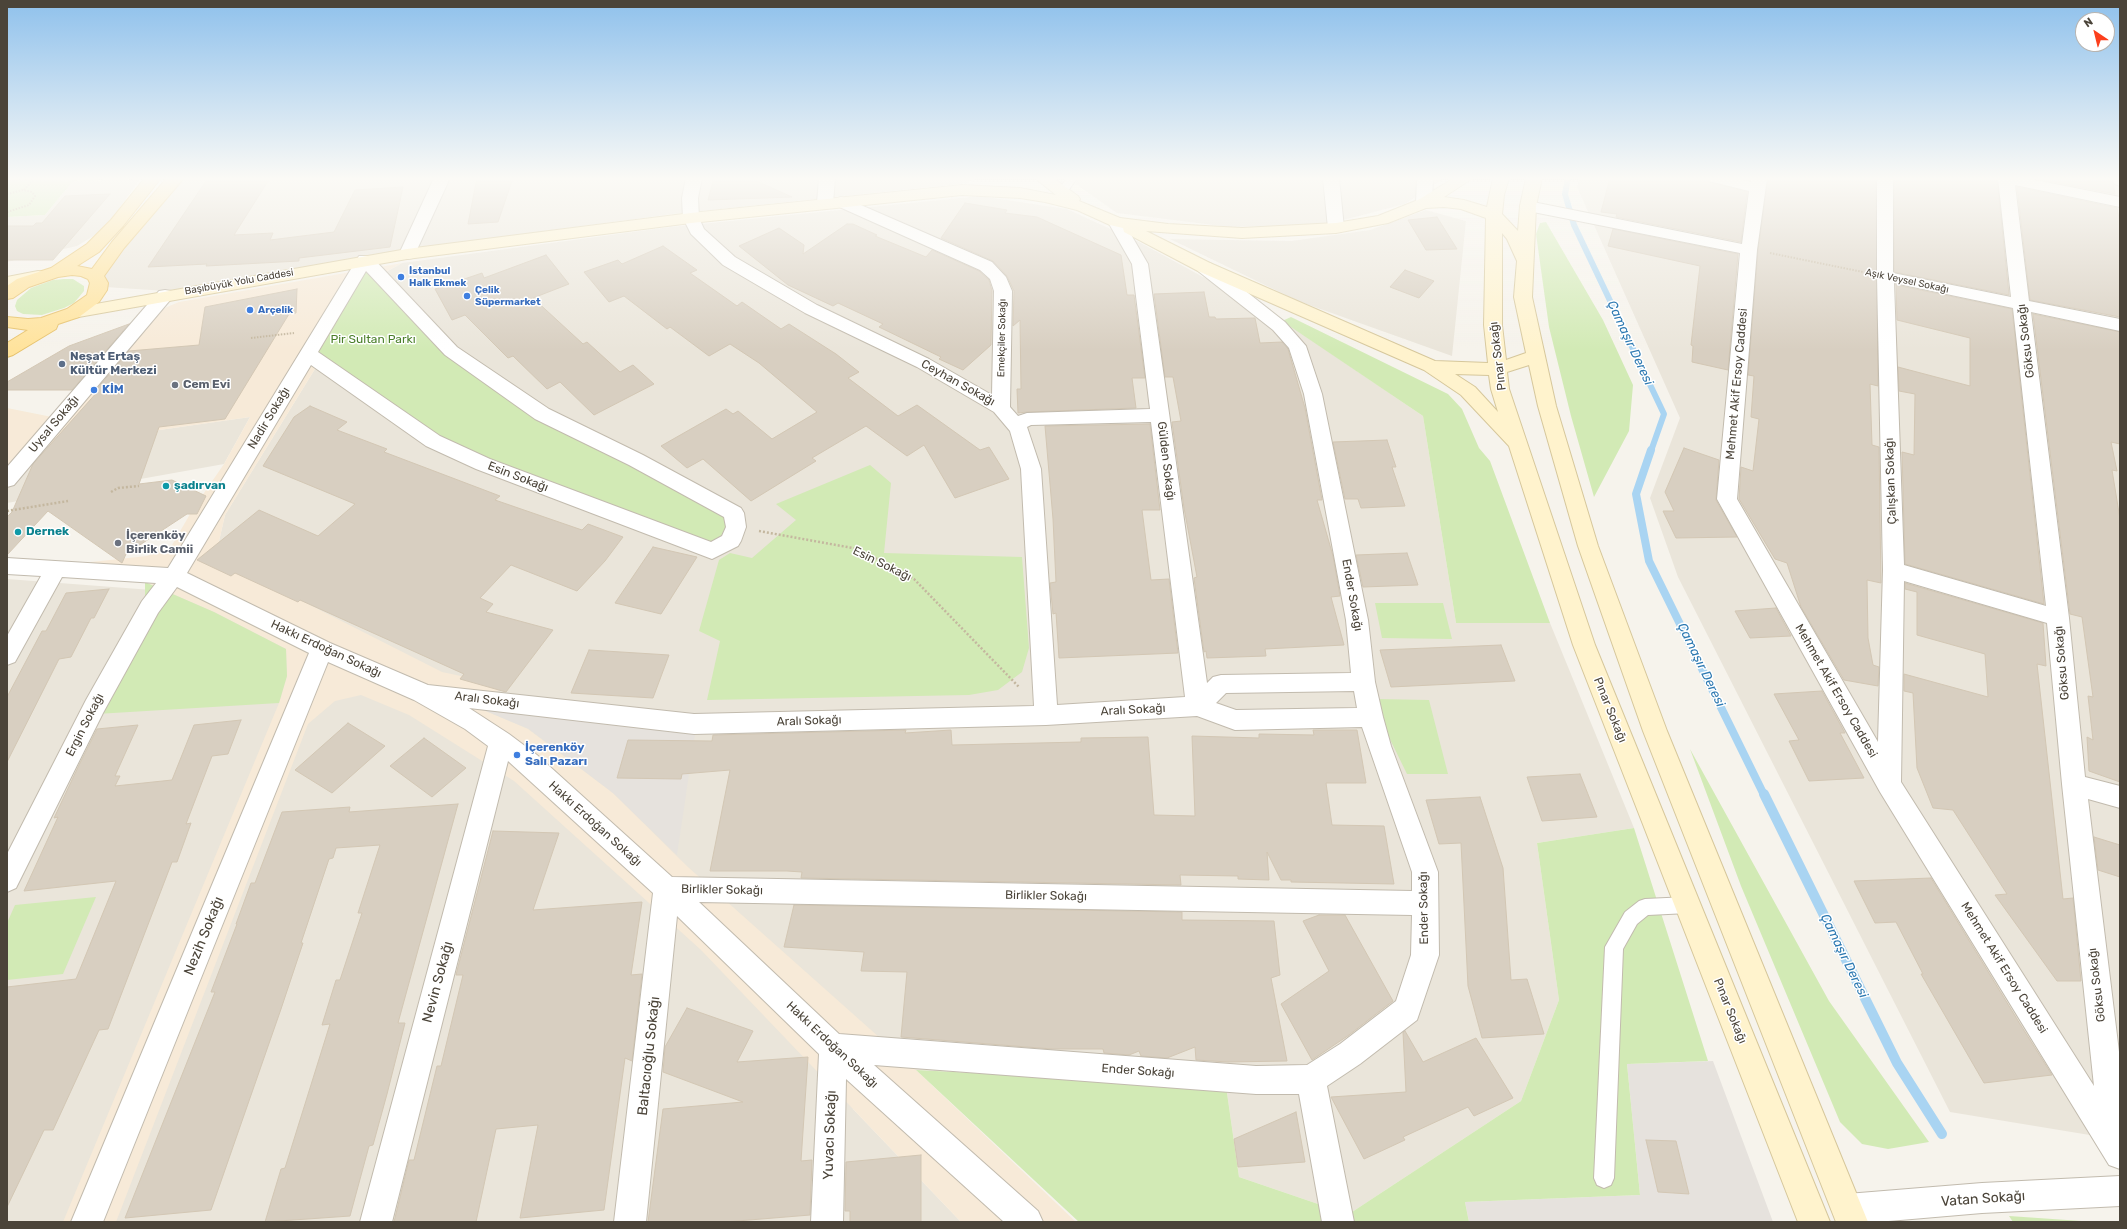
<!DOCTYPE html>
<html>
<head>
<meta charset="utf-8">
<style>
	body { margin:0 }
	#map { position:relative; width:2127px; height:1229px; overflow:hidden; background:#f6f3ec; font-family:Rubik,sans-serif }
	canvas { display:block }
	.frame { position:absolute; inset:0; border:8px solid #4b4439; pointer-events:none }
	.north { position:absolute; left:2075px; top:12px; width:40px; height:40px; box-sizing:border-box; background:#fff; border:1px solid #b7b4b0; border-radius:50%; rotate:325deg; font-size:11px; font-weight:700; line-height:16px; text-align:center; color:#4b4439 }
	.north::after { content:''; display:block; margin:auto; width:14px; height:18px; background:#fc3f1d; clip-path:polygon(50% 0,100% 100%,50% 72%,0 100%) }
</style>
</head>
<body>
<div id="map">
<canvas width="2127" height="1229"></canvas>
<div class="frame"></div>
<div class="north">N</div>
</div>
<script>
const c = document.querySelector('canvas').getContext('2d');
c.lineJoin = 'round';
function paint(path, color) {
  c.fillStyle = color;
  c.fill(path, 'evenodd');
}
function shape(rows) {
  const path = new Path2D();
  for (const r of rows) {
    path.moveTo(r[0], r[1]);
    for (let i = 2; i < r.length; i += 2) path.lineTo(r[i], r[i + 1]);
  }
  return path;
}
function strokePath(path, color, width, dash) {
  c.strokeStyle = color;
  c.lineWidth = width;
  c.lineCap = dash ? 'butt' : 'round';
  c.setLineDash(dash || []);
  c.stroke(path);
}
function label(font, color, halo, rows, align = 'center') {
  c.font = font + ' Rubik,sans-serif';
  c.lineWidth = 3;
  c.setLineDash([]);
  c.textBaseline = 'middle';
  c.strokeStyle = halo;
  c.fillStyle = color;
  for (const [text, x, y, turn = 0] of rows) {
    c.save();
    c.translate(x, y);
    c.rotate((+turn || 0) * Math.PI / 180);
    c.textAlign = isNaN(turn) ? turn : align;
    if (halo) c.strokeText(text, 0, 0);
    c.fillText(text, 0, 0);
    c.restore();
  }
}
const residential = shape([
	[181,178,975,178,968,183,673,214,404,250,166,291,105,287,103,274,111,260],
	[1067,178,1444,178,1405,204,1324,225,1229,227,1117,213],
	[1580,178,2120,178,2120,1140,1950,1112,1678,577,1650,498,1680,418,1577,187],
	[140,179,105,229,77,246,7,262,7,217,45,215,73,181],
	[980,196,1067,209,1139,242,1282,320,1423,416,1456,623,1550,623,1634,828,1537,843,1559,1000,1521,1101,1352,1212,1321,1205,1239,1177,1226,1086,916,1070,853,1109,961,1222,7,1222,7,579,165,591,217,550,225,515,363,291,373,279,402,263,670,227],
	[1426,210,1466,221,1452,356,1298,301,1170,239,1291,241,1370,230],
	[250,417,224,464,7,503,7,488,41,447]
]);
const commercial = shape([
	[402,263,373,279,363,291,225,515,217,550,229,564,442,672,503,685,481,709,528,729,613,793,688,867,916,1070,1076,1222,961,1222,701,950,514,781,409,715,361,695,335,701,308,724,116,1222,63,1222,279,703,287,676,286,649,214,612,145,582,81,578,91,562,147,556,172,545,193,509,224,464,250,417,41,447,159,312,167,307,179,302],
	[7,408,52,417,7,469]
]);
const industrial = shape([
	[481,709,695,734,677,855,613,793,529,729],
	[1713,1061,1773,1222,1469,1222,1465,1202,1640,1195,1627,1064]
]);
const green = shape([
	[7,178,141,178,73,181,45,215,7,217],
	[1546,222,1603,320,1633,385,1629,431,1594,497,1571,416,1549,327,1536,234,1540,223],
	[365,260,451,351,542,414,734,513,736,527,712,551,483,464,308,354],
	[64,279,73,279,84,286,84,291,74,303,64,308,42,315,23,314,17,311,15,306,17,300,31,288,53,280],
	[1291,317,1448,394,1462,409,1479,448,1490,461,1550,623,1456,623,1423,416,1282,321],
	[870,465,891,483,884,553,1022,557,1029,648,1022,672,998,690,969,695,707,700,720,641,699,631,719,560,730,553,752,558,796,520,776,504],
	[145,582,214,612,286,649,287,676,279,703,80,715,145,600],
	[1375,603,1443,603,1452,639,1382,638],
	[1377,699,1429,700,1448,774,1407,774,1383,725],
	[1690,749,1829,1001,1929,1142,1888,1149,1862,1144,1840,1122,1741,886],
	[1634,828,1708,1061,1627,1064,1640,1195,1465,1202,1469,1222,1354,1222,1352,1212,1521,1101,1559,1000,1537,843],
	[96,897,63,974,7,980,7,923,15,905],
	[916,1070,1226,1086,1239,1177,1321,1205,1323,1222,1079,1222],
	[2009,1216,2096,1222,2013,1222]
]);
const streamFar2 = shape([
	[1568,178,1565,194,1574,225,1664,414,1651,451]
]);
const streamFar1 = shape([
	[1651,450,1636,494,1649,561,1764,795]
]);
const stream = shape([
	[1764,794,1897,1063,1942,1134]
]);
const building = shape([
	[208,178,270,178,234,235,273,233,270,240,334,232,355,190,403,187,390,247,299,258,299,261,206,266,207,264,148,267,208,178],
	[477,178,513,178,498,222,468,224,477,178],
	[714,178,750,178,792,197,708,200,714,178],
	[1610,178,1705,178,1709,182,1747,192,1741,242,1616,217,1617,214,1601,212,1610,178],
	[1768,178,1876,178,1878,386,1870,384,1872,445,1879,447,1881,583,1867,580,1868,638,1873,665,1879,667,1878,686,1844,680,1801,607,1787,563,1775,559,1739,499,1741,467,1753,471,1759,419,1751,417,1754,376,1748,375,1758,250,1768,178],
	[1894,178,1997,178,2009,295,1894,272,1894,178],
	[2034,178,2110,178,2113,183,2115,194,2034,178],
	[2017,187,2117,208,2120,223,2120,317,2030,300,2017,187],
	[110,194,53,260,7,260,7,226,33,226,36,223,42,223,65,196,110,194],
	[965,203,1007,210,1005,213,1037,217,1121,255,1127,295,1134,295,1145,378,1132,378,1136,408,1027,412,1018,413,1017,389,1021,389,1020,320,1013,326,1014,291,1007,276,993,261,941,238,965,203],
	[1437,217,1457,249,1426,250,1408,220,1437,217],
	[847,224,853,224,877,235,875,236,926,257,932,250,979,271,989,280,992,291,991,345,963,370,939,359,941,357,879,327,883,324,838,303,833,306,788,285,739,246,779,228,804,245,803,254,847,224],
	[1613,229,1738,254,1728,370,1692,362,1693,346,1691,345,1700,266,1608,246,1613,229],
	[663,246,697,270,690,273,737,306,742,302,781,329,789,324,836,354,859,372,848,378,898,416,917,405,980,450,989,447,1009,479,955,498,924,445,907,456,866,426,812,458,816,461,751,501,703,459,687,468,661,446,726,409,733,414,738,411,772,439,817,412,759,363,730,344,709,356,670,327,667,329,624,296,609,302,584,272,618,260,622,264,663,246],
	[546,255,569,284,533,298,583,344,587,342,620,372,633,365,654,384,594,415,560,382,547,389,513,356,508,358,465,315,452,320,435,289,482,273,484,278,546,255],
	[1405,270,1434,281,1419,298,1390,287,1405,270],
	[1896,285,2012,309,2044,604,1905,564,1902,452,1914,455,1915,394,1899,391,1898,367,1970,386,1970,338,1897,320,1896,285],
	[297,289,296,313,289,314,225,419,159,427,139,484,172,480,206,496,197,514,187,514,126,554,122,563,48,511,7,555,7,517,12,512,33,464,99,390,96,390,129,351,199,345,205,307,297,289],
	[1204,292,1209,317,1215,317,1216,319,1255,318,1260,343,1282,342,1288,349,1305,408,1322,500,1317,500,1333,556,1340,596,1331,597,1344,645,1265,649,1266,656,1207,658,1206,651,1204,652,1194,578,1197,577,1184,508,1172,422,1181,421,1173,377,1165,377,1154,294,1204,292],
	[2033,314,2120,332,2120,444,2111,442,2117,471,2112,470,2120,519,2120,782,2089,771,2087,737,2093,740,2088,696,2093,697,2082,617,2070,614,2033,314],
	[129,324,72,390,7,390,7,382,69,346,129,324],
	[310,406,347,422,337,430,387,449,384,452,500,496,495,500,582,530,588,524,623,537,605,561,577,591,511,565,480,598,493,604,486,612,553,630,506,692,460,679,464,674,300,600,298,602,235,573,231,576,197,560,259,510,318,536,355,504,263,466,294,417,310,406],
	[1150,424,1160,510,1142,510,1151,580,1169,579,1178,653,1059,658,1056,613,1053,614,1050,583,1056,582,1053,519,1045,426,1150,424],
	[1387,440,1396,467,1392,467,1405,506,1361,508,1358,499,1345,499,1333,442,1387,440],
	[1684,448,1719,460,1716,500,1737,537,1676,538,1663,511,1674,511,1665,492,1684,448],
	[653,547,697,557,661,614,615,603,653,547],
	[1407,553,1418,585,1363,587,1356,555,1407,553],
	[1905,583,2043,623,2046,666,2037,664,2063,899,2073,898,2081,981,2057,981,1995,895,2007,894,1953,810,1933,808,1917,768,1913,693,1904,691,1904,674,1988,697,1985,654,1917,635,1917,592,1905,589,1905,583],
	[109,589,94,618,91,618,71,657,59,659,7,762,7,697,42,631,46,631,66,593,109,589],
	[1776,608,1791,636,1750,638,1735,611,1776,608],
	[1501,645,1515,681,1391,687,1380,650,1501,645],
	[589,650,669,655,653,698,571,693,589,650],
	[1822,691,1845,733,1840,733,1864,778,1809,781,1789,741,1799,740,1774,694,1822,691],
	[241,720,228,754,212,756,186,824,191,823,177,862,172,862,108,1029,99,1030,53,1130,44,1130,7,1207,7,987,76,979,116,881,24,891,58,817,54,818,80,763,97,729,138,725,115,776,120,776,115,786,172,780,194,725,241,720],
	[348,723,385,746,332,793,295,770,348,723],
	[904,730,906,730,905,733,951,730,952,745,1081,742,1081,738,1148,737,1154,815,1195,816,1192,736,1259,738,1259,734,1314,735,1313,730,1357,730,1366,783,1326,783,1332,825,1384,826,1394,884,1291,882,1291,880,1281,880,1267,852,1269,880,1238,879,1238,876,1180,875,1181,885,801,878,802,872,787,871,710,871,730,770,682,774,681,779,617,778,628,740,712,741,713,735,904,730],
	[424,738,466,768,432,797,390,766,424,738],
	[1580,774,1597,817,1542,821,1527,777,1580,774],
	[1480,797,1503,868,1511,980,1527,979,1544,1034,1482,1038,1468,986,1461,843,1439,844,1426,800,1480,797],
	[458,804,398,1023,405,1023,387,1094,373,1145,369,1146,350,1216,265,1222,281,1169,285,1168,330,1024,322,1025,336,980,340,980,362,913,358,913,380,845,336,848,333,858,329,859,301,943,303,943,281,1009,211,1210,125,1218,215,992,211,992,237,924,236,924,251,883,255,883,282,812,350,807,349,812,458,804],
	[493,831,559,833,533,910,642,902,631,975,642,974,632,1061,625,1058,604,1210,520,1218,538,1125,496,1129,476,1222,394,1222,409,1160,414,1160,437,1066,441,1066,463,975,456,975,458,967,493,831],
	[2094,837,2120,845,2120,877,2098,870,2094,837],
	[1931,878,2020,1024,2052,1075,1984,1083,1921,974,1923,974,1896,922,1875,923,1854,881,1931,878],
	[794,905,1182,912,1182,920,1274,921,1280,975,1271,978,1287,1061,1228,1062,1196,1060,1195,1047,1167,1058,1141,1056,1139,1051,1129,1055,1104,1053,1103,1049,1052,1049,901,1037,907,972,861,971,864,952,784,947,794,905],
	[1319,915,1345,915,1393,1001,1349,1035,1312,1060,1281,1004,1329,971,1303,921,1319,915],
	[687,1008,753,1031,737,1062,808,1057,801,1161,812,1160,810,1215,725,1222,648,1222,663,1109,743,1102,663,1072,665,1047,687,1008],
	[1405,1031,1423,1062,1476,1038,1513,1098,1474,1116,1468,1107,1403,1137,1405,1140,1364,1159,1331,1097,1406,1092,1403,1032,1405,1031],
	[1296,1112,1305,1162,1238,1167,1234,1139,1296,1112],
	[1646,1140,1676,1141,1689,1194,1658,1192,1646,1140],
	[921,1155,921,1222,850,1222,850,1211,845,1211,846,1162,921,1155]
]);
const pathFar1 = shape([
	[7,180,66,178],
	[24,190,34,179],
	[7,194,23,190,32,192,35,196,29,205,7,212],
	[1770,253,1863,272],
	[251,338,294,333]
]);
const path = shape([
	[111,492,118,488,139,486],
	[7,511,68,501],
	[759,531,858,549,914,579,1019,687]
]);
const lane = shape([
	[1067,178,1077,178,1066,194,1058,194,1057,192,1067,178],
	[1688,897,1694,899,1697,905,1694,911,1688,913,1648,915,1637,924,1623,949,1614,1178,1611,1185,1604,1188,1597,1185,1594,1178,1605,947,1625,912,1639,901,1645,899,1688,897]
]);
const street = shape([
	[434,178,450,178,415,254,413,258,407,259,401,258,399,254,434,178],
	[686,178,702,178,698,198,699,218,704,229,735,257,817,305,929,359,992,395,994,291,990,279,980,270,835,205,833,202,835,199,841,197,847,199,992,262,1006,277,1012,291,1010,407,1018,416,1027,413,1150,409,1132,264,1108,222,1110,219,1116,217,1122,219,1148,264,1207,683,1213,677,1221,675,1351,673,1346,620,1304,394,1289,348,1273,330,1198,271,1196,267,1198,263,1210,263,1285,322,1306,346,1322,394,1368,620,1375,682,1383,717,1391,746,1438,872,1439,955,1417,1020,1360,1064,1327,1086,1354,1222,1322,1222,1299,1094,1256,1094,874,1065,1038,1211,1043,1222,1004,1222,846,1079,843,1222,811,1222,819,1054,677,916,646,1222,614,1222,653,893,508,761,392,1222,360,1222,488,746,465,729,414,700,328,662,103,1222,71,1222,309,653,177,587,158,613,103,713,16,888,7,892,7,854,86,700,142,601,156,583,62,577,15,662,7,665,7,636,41,576,7,574,7,558,168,568,359,256,371,256,457,347,549,409,643,455,741,508,744,513,746,527,741,541,738,546,712,559,476,469,426,446,311,365,187,573,330,643,428,685,694,714,1034,706,1021,469,1010,431,994,412,917,367,805,313,723,265,691,234,683,218,682,198,686,178],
	[366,271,445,355,535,419,629,465,724,517,726,527,722,536,711,542,490,459,440,436,318,352,366,271],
	[1151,422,1185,697,1057,705,1041,469,1027,427,1031,425,1151,422],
	[1354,691,1357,708,1236,710,1216,703,1226,693,1354,691],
	[469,708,694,734,1046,725,1197,716,1235,730,1362,727,1412,872,1412,891,672,877,537,755,509,734,469,708],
	[699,902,1412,915,1411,955,1396,1001,1340,1044,1307,1065,1256,1066,839,1034,699,902],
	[819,178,835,178,833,203,831,206,819,206,817,203,819,178],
	[1323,178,1339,178,1344,228,1342,231,1330,231,1328,228,1323,178],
	[1417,178,1433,178,1432,203,1430,206,1424,208,1418,206,1416,203,1417,178],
	[1706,178,1735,178,1751,182,1751,178,1767,178,1757,250,1737,499,1878,742,1883,570,1877,276,1877,178,1893,178,1893,273,2011,297,1998,178,2025,178,2120,197,2120,207,2015,185,2029,301,2120,319,2120,331,2031,312,2069,618,2085,777,2120,786,2120,808,2088,799,2120,1060,2120,1169,2109,1165,1880,792,1717,499,1740,253,1528,211,1522,209,1520,206,1522,203,1528,201,1742,244,1749,191,1709,181,1706,178],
	[1894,283,2013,308,2046,606,1904,565,1894,283],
	[1904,581,2047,623,2062,784,2094,1086,1901,782,1904,581],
	[2111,178,2120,178,2120,186,2115,184,2111,178],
	[165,290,171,291,174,295,171,299,14,485,7,487,7,467,159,291,165,290],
	[2120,1176,2120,1206,1982,1213,1877,1222,1841,1222,1836,1220,1832,1209,1836,1198,1847,1194,1982,1183,2120,1176]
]);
const secondary = shape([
	[1035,178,1053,178,1078,196,1080,199,1079,201,1120,218,1168,224,1242,228,1336,223,1378,216,1418,200,1454,178,1473,178,1444,197,1464,200,1487,207,1493,178,1509,178,1504,195,1502,214,1518,231,1520,206,1526,178,1542,178,1536,206,1532,297,1556,406,1598,546,1667,731,1868,1222,1836,1222,1643,731,1578,546,1538,406,1529,365,1507,372,1509,389,1595,645,1830,1222,1798,1222,1573,645,1509,446,1461,395,1424,370,1198,271,1124,232,1123,228,1110,225,1077,210,1045,202,1020,198,962,195,691,223,407,259,73,318,67,317,64,313,67,309,73,308,407,249,691,213,962,185,1020,188,1056,195,1035,178],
	[1444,207,1461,209,1486,218,1484,325,1488,363,1435,361,1210,263,1146,231,1242,238,1336,233,1388,223,1426,208,1444,207],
	[1502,233,1507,239,1517,261,1514,297,1526,353,1506,360,1502,325,1502,233],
	[1455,374,1489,375,1491,389,1498,412,1475,387,1455,374],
	[38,271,44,272,46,276,44,280,7,287,7,277,38,271]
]);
const primary = shape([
	[145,178,161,178,123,226,99,252,77,266,92,269,112,242,167,178,184,178,124,248,104,276,108,283,107,290,99,302,79,317,58,324,56,329,13,355,7,357,7,343,28,330,7,327,7,317,28,319,41,318,67,309,87,295,90,283,88,279,81,276,72,275,58,277,29,287,13,298,7,299,7,286,17,279,51,268,87,244,111,220,145,178]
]);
const markers = [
	[401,277,4,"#3f7fe0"],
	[467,296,4,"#3f7fe0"],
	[250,310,4,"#3f7fe0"],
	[62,364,4,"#5c6f8a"],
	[175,385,4,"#6b7280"],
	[94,390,4,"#3f7fe0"],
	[166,486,4,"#0f9aa8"],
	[18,532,4,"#0f9aa8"],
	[118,543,4,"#6b7280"],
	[517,755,4,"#3f7fe0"]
];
const farShopnames = [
	["İstanbul",409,271],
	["Halk Ekmek",409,283],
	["Çelik",475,290],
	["Süpermarket",475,302],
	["Arçelik",258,310]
];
const farStreetnames = [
	["Aşık Veysel Sokağı",1907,281,12],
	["Başıbüyük Yolu Caddesi",239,282,-10],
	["Emekçiler Sokağı",1002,338,-89]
];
const parkNames = [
	["Pir Sultan Parkı",373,340]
];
const streetNames = [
	["Göksu Sokağı",2026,341,-97],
	["Pınar Sokağı",1498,356,-97],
	["Ceyhan Sokağı",958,383,29],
	["Mehmet Akif Ersoy Caddesi",1737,384,-85],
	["Nadir Sokağı",269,418,-59],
	["Uysal Sokağı",54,424,-50],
	["Gülden Sokağı",1166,461,83],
	["Esin Sokağı",518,477,21],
	["Çalışkan Sokağı",1891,481,-92],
	["Esin Sokağı",882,564,26],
	["Ender Sokağı",1352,595,80],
	["Hakkı Erdoğan Sokağı",326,649,25],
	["Göksu Sokağı",2062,663,-95],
	["Mehmet Akif Ersoy Caddesi",1836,691,60],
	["Aralı Sokağı",487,700,7],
	["Aralı Sokağı",1133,710,-3],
	["Pınar Sokağı",1610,710,68],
	["Aralı Sokağı",809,721,-2],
	["Ergin Sokağı",85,725,-63],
	["Hakkı Erdoğan Sokağı",595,824,42],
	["Birlikler Sokağı",722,890,1],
	["Birlikler Sokağı",1046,896,1],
	["Ender Sokağı",1424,908,-91],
	["Mehmet Akif Ersoy Caddesi",2004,968,58],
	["Göksu Sokağı",2097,985,-97],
	["Pınar Sokağı",1730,1011,68],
	["Hakkı Erdoğan Sokağı",832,1045,43],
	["Ender Sokağı",1138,1071,4]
];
const serviceNames = [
	["Neşat Ertaş",70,357],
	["Kültür Merkezi",70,371]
];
const worshipNames = [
	["Cem Evi",183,385],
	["İçerenköy",126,536],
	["Birlik Camii",126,550]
];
const shopNames = [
	["KİM",102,390],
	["İçerenköy",525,748],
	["Salı Pazarı",525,762]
];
const cultureNames = [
	["şadırvan",174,486],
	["Dernek",26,532]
];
const waterNames = [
	["Çamaşır Deresi",1630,343,65],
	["Çamaşır Deresi",1701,665,64],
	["Çamaşır Deresi",1844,956,64]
];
const nearStreetnames = [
	["Nezih Sokağı",204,936,-68],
	["Nevin Sokağı",438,982,-75],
	["Baltacıoğlu Sokağı",649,1056,-84],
	["Yuvacı Sokağı",830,1135,-88],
	["Vatan Sokağı",1983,1199,-4]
];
paint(residential, '#eae5da');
paint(commercial, '#f7ead8');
paint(industrial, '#e6e2dd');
paint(green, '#d2eab5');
strokePath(streamFar2, '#a9d4f2', 6);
strokePath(streamFar1, '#a9d4f2', 8);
strokePath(stream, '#a9d4f2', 10);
paint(building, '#d8cfc1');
strokePath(building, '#d3c7b4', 1);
strokePath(lane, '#c2bbae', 2);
strokePath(street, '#c2bbae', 2);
strokePath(secondary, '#d6c79b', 2);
strokePath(primary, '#e6c16a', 2);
strokePath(pathFar1, '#c4b79f', 2, [1.5, 1.5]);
strokePath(path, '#c4b79f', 2.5, [2, 2]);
paint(lane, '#fff');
paint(street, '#fff');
paint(secondary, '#fff3cd');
paint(primary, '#ffe39c');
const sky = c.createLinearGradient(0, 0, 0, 350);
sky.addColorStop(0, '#8fc1ec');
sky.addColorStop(0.51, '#fbfaf6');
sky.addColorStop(1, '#fbfaf600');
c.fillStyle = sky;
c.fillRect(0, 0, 2127, 350);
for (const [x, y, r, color] of markers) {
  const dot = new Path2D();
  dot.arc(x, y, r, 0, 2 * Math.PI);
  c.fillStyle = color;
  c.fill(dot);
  strokePath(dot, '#fff', 1.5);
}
label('bold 10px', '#366cbe', '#fff', farShopnames, 'left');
label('10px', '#4b4439', '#fff', farStreetnames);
label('12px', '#4a7f2a', '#fff', parkNames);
label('12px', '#4b4439', '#fff', streetNames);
label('bold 12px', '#4e5e75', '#fff', serviceNames, 'left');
label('bold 12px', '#5b616d', '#fff', worshipNames, 'left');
label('bold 12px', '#366cbe', '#fff', shopNames, 'left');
label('bold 12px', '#0d838f', '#fff', cultureNames, 'left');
label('italic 13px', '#2e7ab2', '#fff', waterNames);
label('14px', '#4b4439', '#fff', nearStreetnames);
</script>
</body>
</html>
